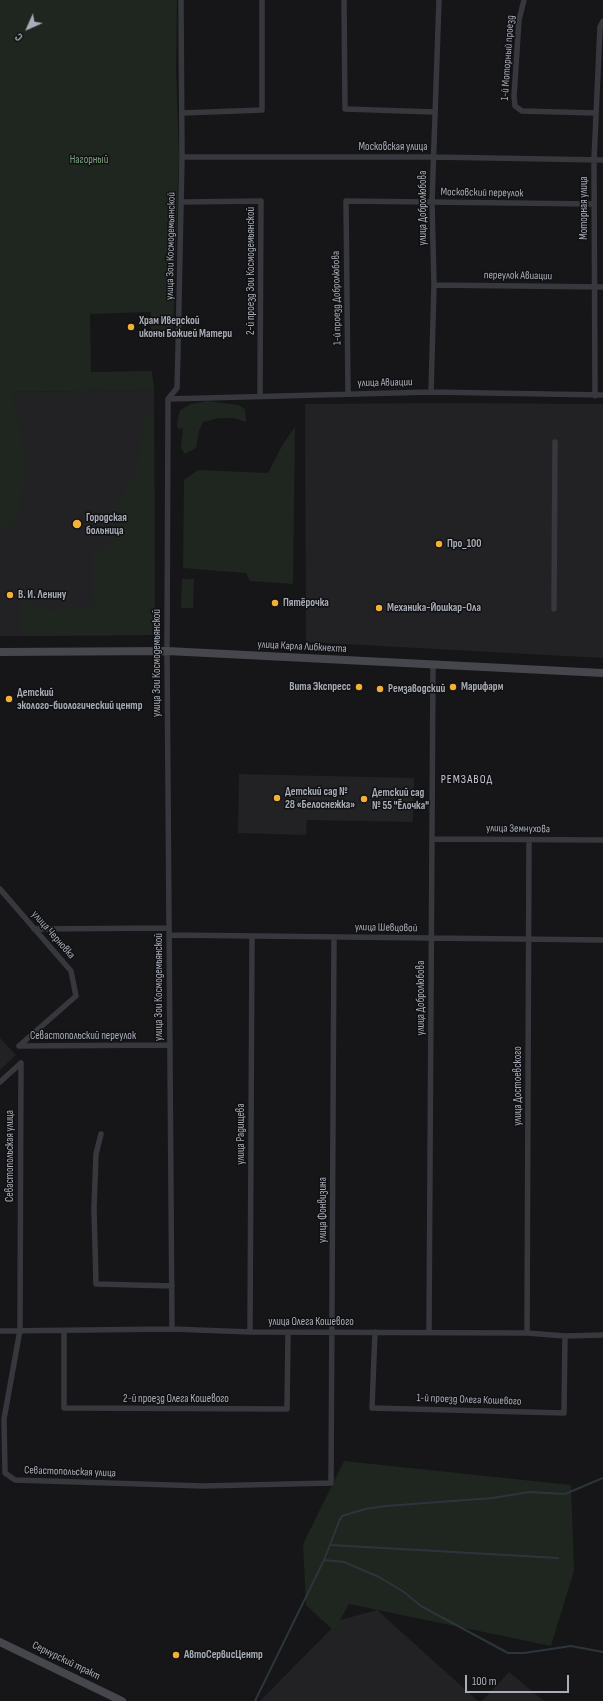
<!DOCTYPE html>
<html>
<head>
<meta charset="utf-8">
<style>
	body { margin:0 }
	#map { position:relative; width:603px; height:1701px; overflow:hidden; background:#161618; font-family:"Sofia Sans Condensed",sans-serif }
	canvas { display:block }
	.north { position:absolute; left:8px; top:8px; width:40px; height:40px; -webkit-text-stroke:3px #111113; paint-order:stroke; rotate:225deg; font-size:11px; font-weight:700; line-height:16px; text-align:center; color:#a8adb8 }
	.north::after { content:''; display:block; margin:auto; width:14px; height:18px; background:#a8adb8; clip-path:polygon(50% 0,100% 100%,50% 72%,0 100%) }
	.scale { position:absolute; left:465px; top:1675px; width:104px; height:18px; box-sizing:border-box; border:2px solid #a8adb8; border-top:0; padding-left:5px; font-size:12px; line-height:14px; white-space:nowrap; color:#a8adb8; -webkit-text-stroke:3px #111113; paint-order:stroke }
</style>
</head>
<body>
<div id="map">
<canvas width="603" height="1701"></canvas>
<div class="north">С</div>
<div class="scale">100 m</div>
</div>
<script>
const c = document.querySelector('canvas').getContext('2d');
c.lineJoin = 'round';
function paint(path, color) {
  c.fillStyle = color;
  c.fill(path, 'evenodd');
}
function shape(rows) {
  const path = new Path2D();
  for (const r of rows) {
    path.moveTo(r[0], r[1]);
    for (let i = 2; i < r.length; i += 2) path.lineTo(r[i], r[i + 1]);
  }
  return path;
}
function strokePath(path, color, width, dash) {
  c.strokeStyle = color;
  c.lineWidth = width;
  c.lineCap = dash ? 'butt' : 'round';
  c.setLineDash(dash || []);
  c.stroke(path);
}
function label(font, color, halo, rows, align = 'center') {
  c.font = font + ' "Sofia Sans Condensed",sans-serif';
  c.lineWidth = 3;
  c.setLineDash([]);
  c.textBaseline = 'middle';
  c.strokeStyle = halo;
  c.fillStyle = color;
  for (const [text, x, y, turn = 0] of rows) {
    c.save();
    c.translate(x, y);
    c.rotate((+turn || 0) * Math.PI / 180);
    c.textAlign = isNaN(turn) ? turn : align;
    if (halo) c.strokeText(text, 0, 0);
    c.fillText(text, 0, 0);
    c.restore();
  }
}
const built = shape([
	[154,390,155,635,0,636,0,392],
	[447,403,603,404,603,658,306,642,305,404],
	[239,774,414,778,413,822,307,820,306,835,238,833],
	[0,1038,16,1055,0,1070],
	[377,1610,478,1701,260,1701,340,1620],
	[509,1672,544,1701,482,1701]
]);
const green = shape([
	[0,0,177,0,176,72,179,156,173,330,151,331,151,312,90,314,91,372,152,371,154,390,10,392,17,412,26,469,19,511,13,522,0,532],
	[207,401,238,405,245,409,246,422,234,418,219,418,203,422,199,431,196,448,185,454,181,448,183,428,178,429,177,422,180,410,191,404],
	[154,412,155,635,22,636,22,596,46,611,94,606,94,551,109,547,112,519,119,498,136,474,145,413],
	[295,427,293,584,250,581,246,573,183,568,184,480,198,470,268,473,283,444],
	[182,579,194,579,193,608,181,608],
	[344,1461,571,1485,574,1571,551,1646,349,1604,334,1631,306,1605,303,1544]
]);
const stream = shape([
	[340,1520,342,1516,365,1509,386,1506,493,1498,529,1492,565,1494,603,1478],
	[331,1545,558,1558],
	[324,1560,344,1562,379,1577,404,1592,421,1606,508,1653,524,1653,571,1646,603,1652],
	[255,1701,324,1560,340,1519]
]);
const street = shape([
	[344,0,345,109,434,112],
	[524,0,519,20,514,96,515,106,522,111,596,113],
	[182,113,262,110,262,0],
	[182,157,433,157,603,160],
	[182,202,261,201,260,395],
	[434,285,603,287],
	[431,392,434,285,432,202,439,0],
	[348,394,346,201,593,204],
	[595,396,594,160,600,27,603,21],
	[168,399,431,392,603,395],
	[554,609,555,442],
	[432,839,603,840],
	[0,889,71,971,76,996,19,1046],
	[34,929,169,928],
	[169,935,603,940],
	[19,1046,170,1045],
	[21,1063,20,1330,4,1419,5,1473,15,1480,203,1486,331,1483,334,937],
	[0,1082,21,1063],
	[101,1134,96,1154,94,1208,96,1284,172,1286],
	[172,1329,167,651,168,408,168,399,177,388,178,351,182,157,181,0],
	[0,1331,172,1329,250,1332,527,1333,565,1336,603,1335],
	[64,1331,64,1408,287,1409,288,1332],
	[250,1332,252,936],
	[375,1332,372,1408,564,1413,565,1336],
	[429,1332,433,664],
	[527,1333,529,840]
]);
const secondary = shape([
	[0,652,167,651,603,673],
	[0,1642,122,1701]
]);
const markers = [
	[131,327,4,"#f2b134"],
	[77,524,5,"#f2b134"],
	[439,544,4,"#f2b134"],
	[10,595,4,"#f2b134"],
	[275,603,4,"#f2b134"],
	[379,608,4,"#f2b134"],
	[359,687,4,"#f2b134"],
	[453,687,4,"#f2b134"],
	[380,689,4,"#f2b134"],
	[9,699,4,"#f2b134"],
	[277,798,4,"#f2b134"],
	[364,799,4,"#f2b134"],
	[176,1655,4,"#f2b134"]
];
const streetNames = [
	["1-й Моторный проезд",508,58,-86],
	["Московская улица",393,147],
	["Московский переулок",482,193,1],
	["улица Добролюбова",423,208,-90],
	["Моторная улица",584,208,-90],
	["улица Зои Космодемьянской",171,246,-89],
	["2-й проезд Зои Космодемьянской",251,271,-90],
	["переулок Авиации",518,276,1],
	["1-й проезд Добролюбова",337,298,-91],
	["улица Авиации",385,383,-1],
	["улица Карла Либкнехта",302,647,3],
	["улица Зои Космодемьянской",157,663,-90],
	["улица Земнухова",518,829,1],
	["улица Шевцовой",386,928,1],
	["улица Черновка",53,935,49],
	["улица Зои Космодемьянской",159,987,-90],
	["улица Добролюбова",421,998,-90],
	["Севастопольский переулок",83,1036],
	["улица Достоевского",518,1086,-90],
	["улица Радищева",241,1134,-90],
	["Севастопольская улица",10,1156,-90],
	["улица Фонвизина",323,1210,-90],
	["улица Олега Кошевого",311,1322],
	["2-й проезд Олега Кошевого",176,1399],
	["1-й проезд Олега Кошевого",469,1400,2],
	["Севастопольская улица",70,1472,2],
	["Сернурский тракт",66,1661,26]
];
const parkNames = [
	["Нагорный",89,160]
];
const poiNames = [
	["Храм Иверской",139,321],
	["иконы Божией Матери",139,334],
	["Городская",86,518],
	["больница",86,531],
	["Про_100",447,544],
	["В. И. Ленину",18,595],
	["Пятёрочка",283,603],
	["Механика-Йошкар-Ола",387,608],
	["Вита Экспресс",351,687,"right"],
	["Марифарм",461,687],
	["Ремзаводский",388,689],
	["Детский",17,693],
	["эколого-биологический центр",17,706],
	["Детский сад №",285,792],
	["28 «Белоснежка»",285,805],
	["Детский сад",372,793],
	["№ 55 \"Ёлочка\"",372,806],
	["АвтоСервисЦентр",184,1655]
];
const neighbourhoodNames = [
	["РЕМЗАВОД",467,780]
];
paint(built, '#222225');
paint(green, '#1e261f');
strokePath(stream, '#2c353c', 2);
strokePath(street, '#37383d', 5.5);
strokePath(secondary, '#45474d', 8);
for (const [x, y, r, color] of markers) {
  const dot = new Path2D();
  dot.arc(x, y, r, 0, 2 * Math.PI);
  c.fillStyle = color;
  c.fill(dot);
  strokePath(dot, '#111113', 1.5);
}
label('11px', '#a8adb8', '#111113', streetNames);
label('11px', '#7fa381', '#111113', parkNames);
label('bold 11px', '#a8adb8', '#111113', poiNames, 'left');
c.letterSpacing = '1px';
label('12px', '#c9ccd4', '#111113', neighbourhoodNames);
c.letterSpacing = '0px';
</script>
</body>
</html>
